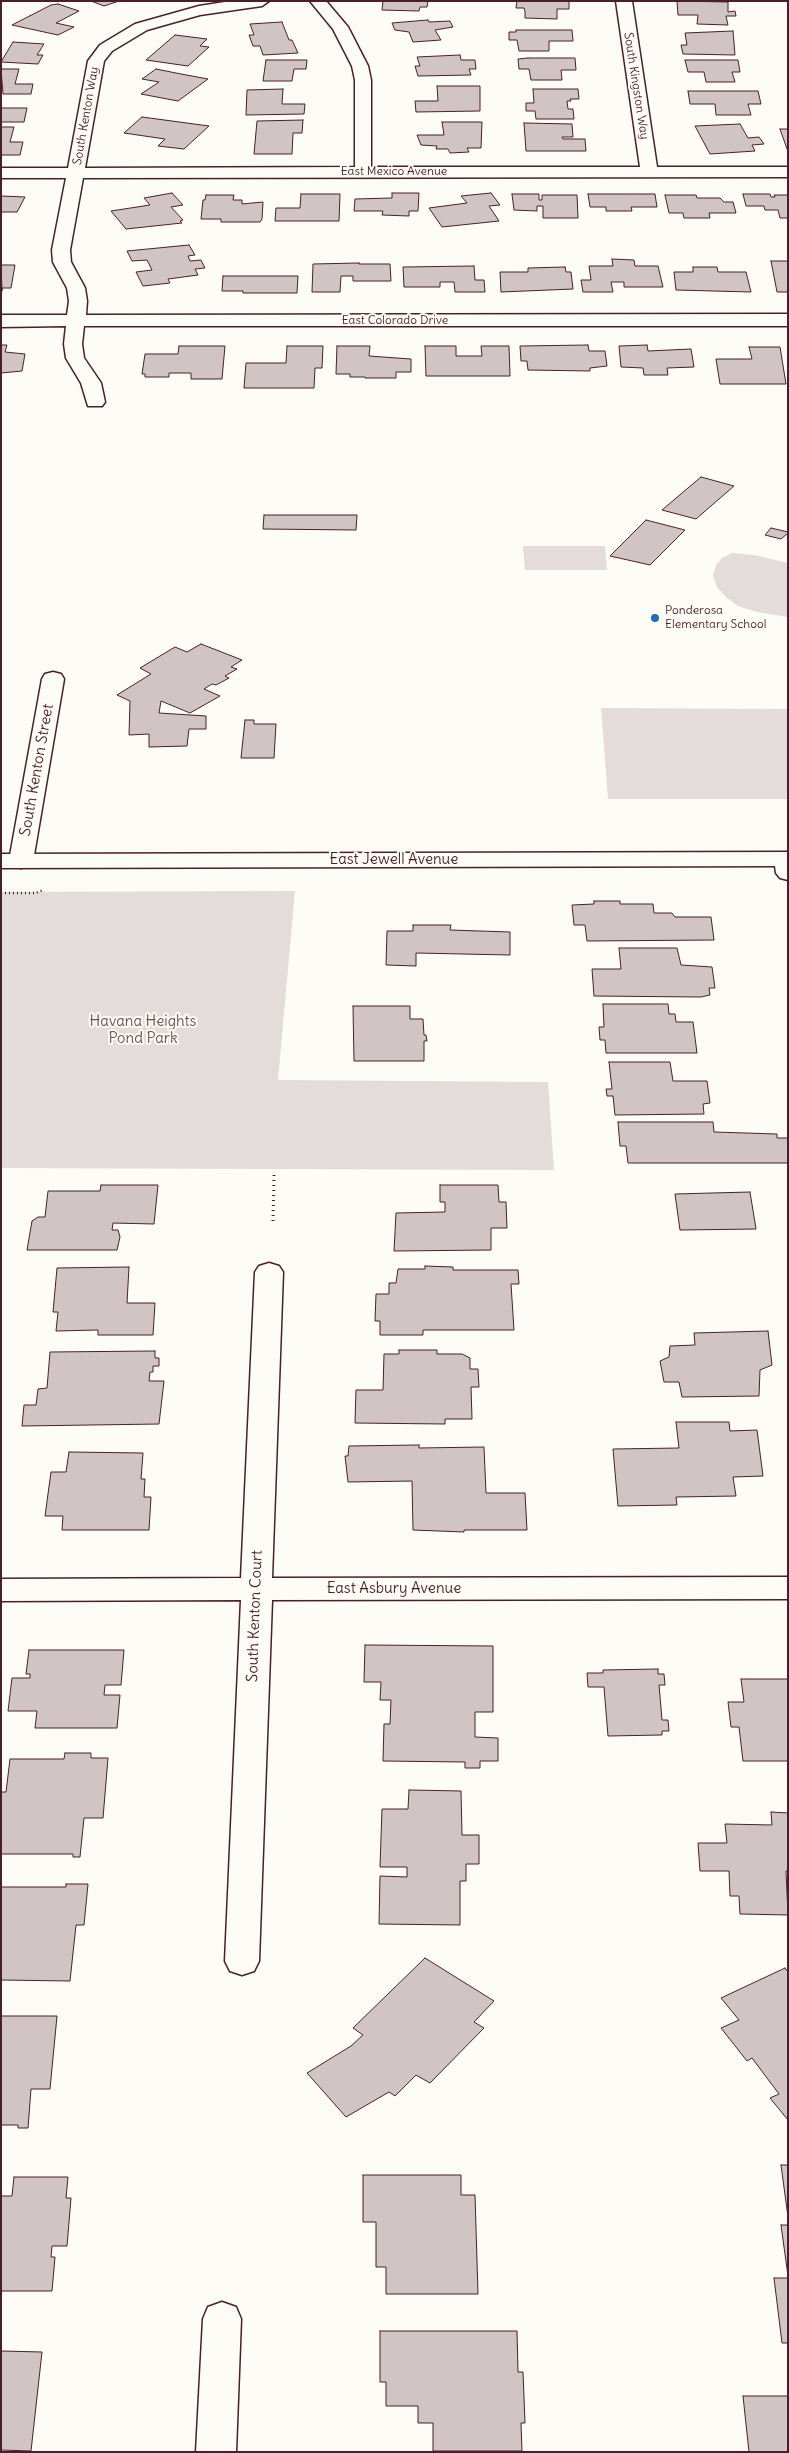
<!DOCTYPE html>
<html>
<head>
<meta charset="utf-8">
<style>
	body { margin:0 }
	#map { position:relative; width:789px; height:2453px; overflow:hidden; background:#fdfcf7; font-family:Delius,sans-serif }
	canvas { display:block }
	.frame { position:absolute; inset:0; border:2px solid #4a1f2b; pointer-events:none }
</style>
</head>
<body>
<div id="map">
<canvas width="789" height="2453"></canvas>
<div class="frame"></div>
</div>
<script>
const c = document.querySelector('canvas').getContext('2d');
c.lineJoin = 'round';
function paint(path, color) {
  c.fillStyle = color;
  c.fill(path, 'evenodd');
}
function shape(rows) {
  const path = new Path2D();
  for (const r of rows) {
    path.moveTo(r[0], r[1]);
    for (let i = 2; i < r.length; i += 2) path.lineTo(r[i], r[i + 1]);
  }
  return path;
}
function strokePath(path, color, width, dash) {
  c.strokeStyle = color;
  c.lineWidth = width;
  c.lineCap = dash ? 'butt' : 'round';
  c.setLineDash(dash || []);
  c.stroke(path);
}
function label(font, color, halo, rows, align = 'center') {
  c.font = font + ' Delius,sans-serif';
  c.lineWidth = 4;
  c.setLineDash([]);
  c.textBaseline = 'middle';
  c.strokeStyle = halo;
  c.fillStyle = color;
  for (const [text, x, y, turn = 0] of rows) {
    c.save();
    c.translate(x, y);
    c.rotate((+turn || 0) * Math.PI / 180);
    c.textAlign = isNaN(turn) ? turn : align;
    if (halo) c.strokeText(text, 0, 0);
    c.fillText(text, 0, 0);
    c.restore();
  }
}
const green = shape([
	[523,546,605,546,607,570,525,570],
	[732,553,754,555,788,563,788,617,757,612,738,606,726,597,717,587,713,576,716,565,722,558],
	[601,708,788,709,788,799,608,799],
	[295,891,278,1080,548,1082,554,1170,1,1168,1,892]
]);
const building = shape([
	[91,1,119,1,104,6,91,1],
	[383,1,428,1,427,7,420,7,419,11,382,10,383,1],
	[517,1,569,1,569,9,557,9,557,19,525,18,525,11,524,8,516,8,517,1],
	[677,1,728,2,728,12,735,11,736,16,726,16,728,25,697,24,698,15,678,15,677,1],
	[58,4,79,11,56,23,74,27,58,35,12,25,51,5,58,4],
	[428,20,429,22,450,21,453,27,435,30,441,40,413,42,409,32,395,30,392,23,428,20],
	[282,22,289,40,292,40,298,53,263,55,260,46,253,46,249,35,254,35,250,24,282,22],
	[516,30,572,30,573,41,549,41,549,51,519,51,517,40,509,40,509,32,516,32,516,30],
	[733,31,735,55,683,54,681,45,687,45,685,33,733,31],
	[175,35,207,39,200,46,209,47,188,66,146,60,175,35],
	[13,42,44,44,37,55,43,55,38,64,1,62,13,42],
	[460,55,461,60,475,60,476,69,469,69,471,75,418,76,415,66,420,66,417,57,460,55],
	[528,58,575,58,576,70,561,70,562,80,531,80,529,69,519,69,518,59,528,58],
	[266,60,307,60,306,69,294,69,292,81,263,81,266,60],
	[685,60,738,60,740,72,732,72,735,82,706,82,704,72,688,72,685,60],
	[1,69,19,69,15,84,33,84,31,94,3,94,1,69],
	[156,69,181,74,208,79,178,101,141,94,159,82,142,79,156,69],
	[437,86,480,86,480,111,416,112,415,101,438,101,437,86],
	[283,89,282,104,305,104,304,114,246,115,247,90,283,89],
	[533,89,578,89,579,99,570,99,571,101,567,101,568,109,573,109,574,119,536,119,535,111,526,111,526,103,534,103,533,89],
	[688,91,758,91,761,104,748,104,751,115,716,115,715,104,690,104,688,91],
	[1,108,27,108,24,122,1,122,1,108],
	[142,117,209,126,184,149,158,146,165,139,124,133,142,117],
	[303,120,302,133,293,133,292,154,254,154,257,121,303,120],
	[442,122,482,122,481,148,467,148,469,152,450,153,448,149,436,149,437,146,421,145,417,135,444,135,442,122],
	[524,123,572,124,573,137,562,137,563,139,585,139,586,151,526,151,524,123],
	[740,124,748,138,759,137,764,144,752,145,755,151,710,154,695,126,740,124],
	[1,127,14,127,10,142,23,142,20,155,1,155,1,127],
	[780,129,788,129,788,149,787,149,780,129],
	[172,193,183,205,171,207,183,220,180,221,182,223,126,229,111,211,150,205,144,198,172,193],
	[392,193,419,193,418,211,409,211,409,216,382,215,383,211,354,211,355,199,392,198,392,193],
	[491,193,500,205,489,206,499,221,442,227,429,208,467,203,461,196,491,193],
	[301,194,340,194,339,221,275,221,276,208,300,208,301,194],
	[512,194,539,194,539,200,542,200,542,195,577,195,578,218,543,218,543,206,537,206,537,211,514,210,512,194],
	[588,194,655,194,657,207,631,207,632,211,606,211,606,207,590,207,588,194],
	[743,194,770,194,771,197,775,197,774,195,788,195,788,218,780,218,778,210,765,210,764,206,746,206,743,194],
	[206,195,234,195,233,200,242,200,242,204,263,202,262,219,260,222,221,222,221,219,201,219,203,200,205,200,206,195],
	[665,195,696,195,697,198,720,198,724,202,733,202,736,213,709,213,710,218,684,218,683,213,669,213,665,195],
	[1,196,25,197,17,212,1,212,1,196],
	[189,245,195,255,188,256,190,261,201,260,205,268,195,269,198,275,168,279,170,283,143,286,136,272,152,270,147,260,132,261,127,251,189,245],
	[612,259,634,260,635,266,658,266,663,287,624,287,624,282,611,282,613,292,583,292,581,280,591,280,589,266,613,266,612,259],
	[771,261,788,261,788,292,777,292,771,261],
	[359,263,359,264,390,264,391,281,353,281,353,276,341,276,340,292,312,292,313,264,359,263],
	[1,265,15,265,11,288,2,288,2,291,1,265],
	[474,266,475,280,484,280,485,292,455,292,454,282,440,282,440,287,404,287,403,267,474,266],
	[565,267,566,272,571,272,573,289,501,292,500,272,528,272,528,268,565,267],
	[693,267,717,267,718,272,746,272,751,292,676,290,674,272,693,272,693,267],
	[223,276,298,276,297,293,243,293,243,291,222,291,223,276],
	[1,345,7,345,5,352,25,354,22,371,1,373,1,345],
	[588,345,589,351,605,351,607,366,590,368,590,371,528,370,527,361,521,361,520,346,588,345],
	[647,345,648,351,691,349,694,367,667,368,668,375,644,375,643,368,621,367,619,346,647,345],
	[179,346,225,346,222,379,191,379,191,373,169,373,169,377,145,377,145,374,142,374,145,354,178,354,179,346],
	[287,346,323,346,322,368,315,368,314,388,244,388,246,363,286,363,287,346],
	[337,346,370,346,369,356,411,359,411,372,396,372,396,378,365,378,365,377,350,377,350,374,336,374,337,346],
	[425,346,456,346,456,356,482,356,481,346,509,346,510,376,426,376,425,346],
	[749,347,780,347,786,384,720,384,716,359,752,359,749,347],
	[701,477,734,486,696,519,662,510,701,477],
	[264,515,357,515,356,530,263,529,264,515],
	[646,520,685,530,650,565,610,556,646,520],
	[771,528,788,532,788,533,781,539,765,535,771,528],
	[201,644,242,660,231,667,237,669,225,676,229,678,216,685,212,684,204,689,220,696,190,713,161,701,159,713,206,716,206,729,189,729,187,746,149,747,149,734,129,735,130,701,117,695,151,674,140,668,175,647,187,652,201,644],
	[245,720,254,720,254,724,276,724,274,758,241,758,245,720],
	[594,901,620,901,620,904,653,904,654,913,672,913,675,917,711,917,714,940,587,941,585,925,574,925,572,905,594,904,594,901],
	[413,925,451,925,450,930,510,932,510,955,416,953,416,966,386,965,387,931,413,931,413,925],
	[619,948,677,948,681,965,712,967,715,988,709,988,710,995,701,997,594,996,592,969,621,969,619,948],
	[603,1004,668,1004,669,1014,675,1014,676,1022,693,1022,697,1053,606,1053,605,1040,600,1040,599,1027,604,1027,603,1004],
	[353,1006,410,1006,410,1019,423,1019,424,1035,426,1035,427,1041,424,1041,424,1061,354,1061,353,1006],
	[609,1062,670,1062,673,1081,707,1081,710,1103,703,1104,704,1114,615,1115,613,1096,607,1096,606,1089,612,1089,609,1062],
	[618,1122,713,1122,714,1132,777,1134,777,1138,788,1138,788,1163,628,1163,626,1146,620,1146,618,1122],
	[101,1185,158,1185,154,1224,113,1223,112,1230,118,1230,120,1237,117,1250,27,1250,32,1221,38,1217,45,1217,48,1191,100,1191,101,1185],
	[440,1185,498,1185,499,1202,506,1202,507,1228,491,1228,491,1250,394,1251,396,1213,445,1212,445,1202,440,1202,440,1185],
	[750,1192,756,1229,680,1230,675,1194,750,1192],
	[425,1266,453,1267,453,1270,518,1270,519,1284,511,1284,514,1330,423,1330,423,1335,380,1335,380,1321,375,1321,376,1294,389,1294,389,1283,396,1283,398,1269,425,1269,425,1266],
	[129,1267,127,1303,155,1303,153,1335,98,1335,98,1330,56,1331,58,1312,53,1312,57,1268,129,1267],
	[768,1331,772,1365,760,1370,759,1396,682,1397,679,1382,664,1382,660,1361,669,1357,670,1346,695,1345,694,1333,768,1331],
	[399,1350,437,1350,437,1354,462,1354,470,1358,470,1369,478,1369,479,1387,471,1387,472,1419,445,1419,445,1424,355,1423,356,1390,383,1390,384,1354,399,1354,399,1350],
	[155,1351,155,1358,159,1358,159,1366,153,1366,153,1372,150,1372,149,1381,164,1381,159,1424,22,1426,24,1405,36,1405,38,1389,47,1388,50,1352,155,1351],
	[676,1422,729,1422,730,1431,757,1430,763,1476,733,1477,736,1496,676,1497,677,1505,618,1506,613,1449,679,1448,676,1422],
	[419,1445,419,1448,484,1447,486,1493,525,1493,527,1530,464,1530,464,1532,413,1530,412,1481,348,1482,345,1456,348,1456,349,1446,419,1445],
	[69,1452,143,1453,141,1479,145,1479,144,1497,151,1497,149,1530,62,1530,63,1516,45,1516,51,1472,66,1472,69,1452],
	[365,1645,493,1646,493,1712,475,1712,475,1737,498,1738,498,1761,480,1761,480,1768,465,1768,465,1762,383,1761,384,1724,390,1724,391,1700,380,1700,381,1682,364,1682,365,1645],
	[29,1650,124,1650,121,1685,105,1685,104,1695,120,1695,117,1728,35,1728,37,1711,8,1711,12,1678,30,1678,30,1674,26,1674,29,1650],
	[658,1669,658,1674,664,1674,665,1685,659,1685,662,1720,668,1720,669,1731,662,1731,662,1735,608,1736,604,1687,588,1687,587,1673,603,1673,603,1670,658,1669],
	[741,1679,788,1679,788,1761,743,1761,739,1727,731,1727,728,1702,744,1702,741,1679],
	[65,1753,91,1753,91,1758,108,1758,103,1818,84,1818,80,1857,73,1857,73,1854,1,1854,1,1792,6,1792,10,1759,64,1759,65,1753],
	[409,1790,461,1791,462,1835,479,1835,479,1864,466,1864,466,1881,460,1881,460,1925,379,1924,380,1876,407,1877,407,1867,380,1867,382,1809,408,1809,409,1790],
	[771,1812,788,1813,788,1871,786,1871,788,1915,740,1914,739,1896,730,1896,729,1871,700,1871,698,1843,727,1843,725,1824,772,1825,771,1812],
	[66,1884,88,1884,84,1925,76,1925,70,1981,1,1980,1,1887,66,1887,66,1884],
	[425,1958,494,2001,474,2022,484,2028,430,2083,416,2075,395,2096,389,2092,346,2117,307,2073,351,2046,363,2035,353,2028,425,1958],
	[785,1968,788,1972,788,2120,770,2098,779,2094,752,2058,747,2061,721,2028,739,2020,721,1998,785,1968],
	[1,2016,57,2016,50,2089,31,2089,28,2128,18,2128,18,2125,1,2125,1,2016],
	[781,2165,788,2165,788,2217,781,2165],
	[363,2175,461,2175,461,2195,475,2195,478,2294,386,2294,386,2267,376,2267,376,2222,363,2222,363,2175],
	[14,2177,68,2177,66,2198,71,2198,67,2246,52,2246,51,2257,55,2257,52,2291,1,2291,1,2196,12,2196,14,2177],
	[781,2225,788,2225,788,2276,781,2225],
	[774,2278,788,2278,788,2343,782,2343,774,2278],
	[380,2331,517,2331,518,2372,523,2372,525,2423,521,2423,522,2451,433,2451,433,2423,418,2423,418,2406,386,2406,386,2382,380,2382,380,2331],
	[1,2351,42,2352,31,2451,1,2450,1,2351],
	[743,2396,788,2396,788,2452,749,2452,743,2396]
]);
const pathFar1 = shape([
	[1,893,36,893,43,890]
]);
const path = shape([
	[273,1221,274,1175]
]);
const street = shape([
	[231,1,269,1,262,6,200,15,147,30,112,51,104,61,85,168,355,167,355,80,352,66,333,29,310,1,326,1,348,27,368,66,371,80,371,167,640,167,616,1,632,1,657,167,788,167,788,177,83,178,70,250,71,262,85,288,87,301,86,315,788,314,788,326,84,326,82,344,84,358,101,383,105,402,102,406,88,406,81,383,66,358,64,344,66,326,1,327,1,315,67,315,69,301,67,288,53,262,52,250,66,178,1,178,1,168,68,168,88,61,100,45,135,24,199,6,231,1],
	[53,672,61,674,64,679,33,861,29,866,21,868,13,866,9,861,42,679,45,674,53,672],
	[788,852,788,880,780,878,776,873,774,859,778,854,788,852],
	[269,1263,279,1266,283,1272,272,1578,788,1577,788,1599,272,1600,259,1961,254,1971,242,1975,230,1971,225,1961,241,1600,1,1601,1,1579,241,1578,255,1272,259,1266,269,1263],
	[222,2302,236,2307,241,2319,236,2452,196,2452,203,2319,208,2307,222,2302]
]);
const secondary = shape([
	[788,852,788,866,1,868,1,854,788,852]
]);
const markers = [
	[655,618,5,"#1f6fb2"]
];
const farStreetnames = [
	["South Kingston Way",636,86,81],
	["South Kenton Way",86,116,-80],
	["East Mexico Avenue",394,172],
	["East Colorado Drive",395,321]
];
const farPoinames = [
	["Ponderosa",665,611],
	["Elementary School",665,625]
];
const streetNames = [
	["South Kenton Street",37,770,-80],
	["East Jewell Avenue",394,860],
	["East Asbury Avenue",394,1589],
	["South Kenton Court",255,1616,-88]
];
const parkNames = [
	["Havana Heights",143,1022],
	["Pond Park",143,1039]
];
paint(green, '#e3dcda');
paint(building, '#d0c5c4');
strokePath(building, '#4a1f2b', 1);
strokePath(street, '#4a1f2b', 3);
strokePath(secondary, '#4a1f2b', 3);
strokePath(pathFar1, '#4a1f2b', 2.5, [1, 3]);
strokePath(path, '#4a1f2b', 3, [1, 4]);
paint(street, '#fdfcf7');
paint(secondary, '#fdfcf7');
for (const [x, y, r, color] of markers) {
  const dot = new Path2D();
  dot.arc(x, y, r, 0, 2 * Math.PI);
  c.fillStyle = color;
  c.fill(dot);
  strokePath(dot, '#fdfcf7', 2);
}
label('12px', '#4a1f2b', '#fdfcf7', farStreetnames);
label('12px', '#4a1f2b', '#fdfcf7', farPoinames, 'left');
label('15px', '#4a1f2b', '#fdfcf7', streetNames);
label('15px', '#704e57', '#fdfcf7', parkNames);
</script>
</body>
</html>
